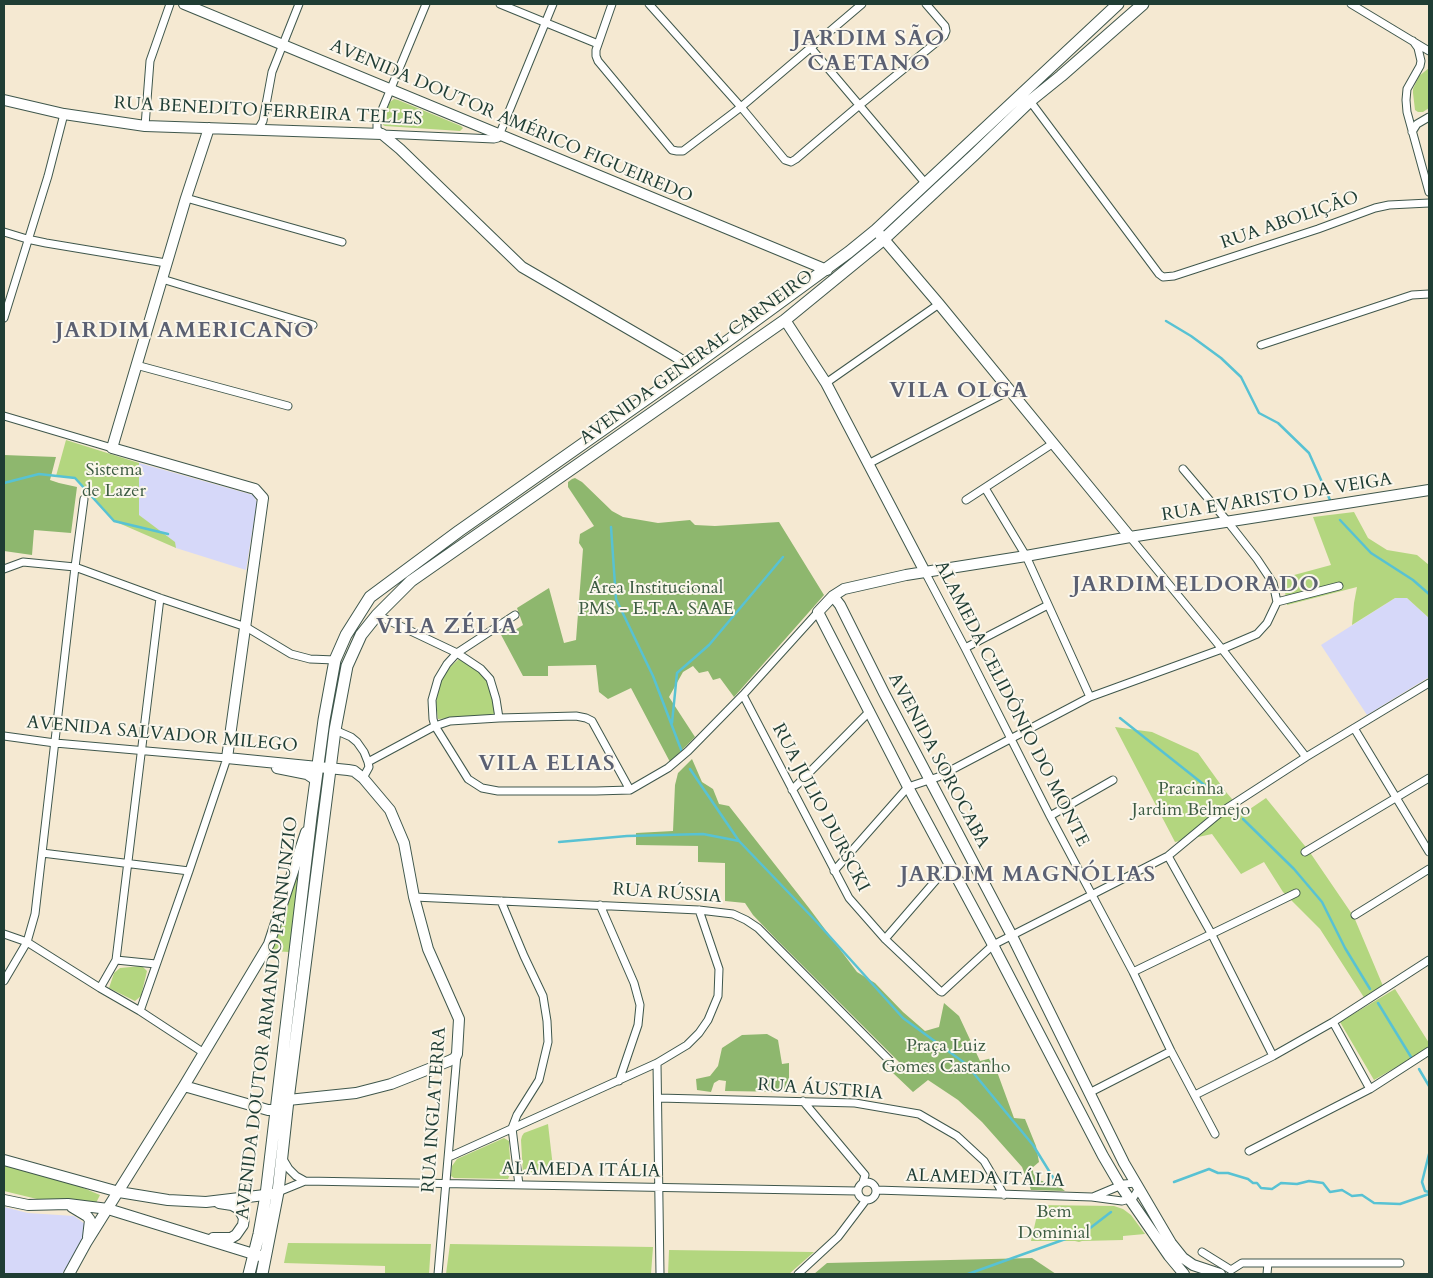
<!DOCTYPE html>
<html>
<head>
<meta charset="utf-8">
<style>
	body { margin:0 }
	#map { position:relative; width:1433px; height:1278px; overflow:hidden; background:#f5e9d2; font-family:Cardo,serif }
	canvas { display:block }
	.frame { position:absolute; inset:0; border:5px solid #1f3d34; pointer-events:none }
</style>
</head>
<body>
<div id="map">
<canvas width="1433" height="1278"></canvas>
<div class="frame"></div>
</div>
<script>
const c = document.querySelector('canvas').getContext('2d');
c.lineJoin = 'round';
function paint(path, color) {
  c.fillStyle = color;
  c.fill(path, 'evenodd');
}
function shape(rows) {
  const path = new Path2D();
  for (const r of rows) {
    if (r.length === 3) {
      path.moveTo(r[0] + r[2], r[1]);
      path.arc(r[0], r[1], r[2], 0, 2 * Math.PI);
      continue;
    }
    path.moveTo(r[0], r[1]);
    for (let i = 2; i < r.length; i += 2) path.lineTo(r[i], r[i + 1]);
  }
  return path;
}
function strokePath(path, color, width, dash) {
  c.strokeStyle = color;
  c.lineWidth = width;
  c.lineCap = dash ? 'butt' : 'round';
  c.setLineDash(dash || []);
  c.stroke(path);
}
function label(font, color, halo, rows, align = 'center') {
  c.font = font + ' Cardo,serif';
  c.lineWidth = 4;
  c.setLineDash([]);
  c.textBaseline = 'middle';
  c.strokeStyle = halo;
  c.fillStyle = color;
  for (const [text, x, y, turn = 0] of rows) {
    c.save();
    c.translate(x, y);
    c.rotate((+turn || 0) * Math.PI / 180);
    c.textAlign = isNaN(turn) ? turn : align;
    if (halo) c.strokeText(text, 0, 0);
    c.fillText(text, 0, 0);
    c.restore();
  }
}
const built = shape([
	[139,463,253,495,257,502,246,570,176,548,139,515],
	[1395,598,1407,598,1429,618,1429,677,1367,715,1321,645],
	[4,1207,28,1213,74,1216,85,1224,86,1235,62,1274,4,1274]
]);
const green = shape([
	[1429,68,1429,108,1423,112,1418,112,1415,110,1413,93,1413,89,1419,76],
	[394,99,398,100,461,126,463,128,460,131,385,126,383,125,382,121,390,102],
	[66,440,139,463,139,515,175,542,176,548,114,521,75,478,56,476],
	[1354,512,1368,538,1387,550,1417,555,1429,565,1429,618,1407,598,1395,598,1352,625,1354,603,1357,587,1287,605,1283,578,1331,565,1313,517],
	[459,659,473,665,488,680,496,715,438,719,436,702,441,681,449,668],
	[1115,727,1152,732,1198,753,1226,792,1244,813,1266,798,1309,851,1354,917,1383,986,1365,999,1320,929,1283,892,1264,862,1241,874,1212,834,1175,842],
	[301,861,289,952,272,951],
	[142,966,147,971,141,996,135,1001,109,988,114,973,120,968],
	[1395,989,1429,1043,1429,1048,1374,1080,1340,1022],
	[548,1124,554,1176,523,1176,521,1140,522,1136,524,1133],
	[504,1138,509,1141,509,1145,511,1172,508,1179,454,1178,451,1176,452,1166,457,1159],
	[4,1164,67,1181,100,1195,96,1203,37,1199,4,1191],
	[1036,1205,1114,1206,1123,1209,1131,1215,1145,1234,1123,1236,1123,1240,1082,1241,1079,1242,1075,1241,1031,1241,1038,1211],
	[288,1243,431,1244,429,1274,385,1274,385,1266,284,1263],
	[450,1244,653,1247,651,1274,446,1274],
	[669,1250,814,1252,789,1274,668,1274]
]);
const forest = shape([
	[4,455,56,457,50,480,59,483,77,487,71,533,34,530,32,555,4,551],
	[575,478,582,482,612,511,623,517,658,523,690,520,695,525,715,526,779,522,824,595,734,697,720,678,713,680,708,671,699,673,693,666,683,672,669,697,695,737,670,762,631,688,608,699,599,692,596,665,548,666,548,676,523,676,499,631,510,624,515,630,523,625,517,608,549,588,564,643,576,640,583,549,579,543,580,534,594,526,568,487,568,482,572,479],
	[692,759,702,782,713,789,719,804,729,806,809,908,857,972,875,983,903,1012,925,1031,939,1027,944,1003,959,1016,980,1061,992,1058,1014,1118,1025,1119,1036,1146,1039,1162,1032,1168,1036,1180,1055,1183,1065,1191,1031,1190,1022,1167,982,1122,958,1100,928,1080,913,1092,893,1073,899,1062,776,939,753,915,745,903,725,901,725,863,698,862,698,846,636,845,636,833,673,831,675,785,678,773],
	[767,1034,778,1040,782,1064,789,1063,789,1092,725,1091,726,1081,719,1080,714,1083,711,1092,697,1090,696,1079,710,1076,718,1066,722,1048,742,1035],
	[1032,1258,1056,1274,814,1274,827,1263]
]);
const stream = shape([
	[1166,321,1191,336,1221,358,1241,377,1259,413,1278,423,1309,453,1330,500],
	[4,483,39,474,75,478,114,521,168,534],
	[1340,520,1371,553,1413,580,1429,594],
	[611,527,616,599,653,676,682,752],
	[1120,718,1217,795],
	[672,723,677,673,709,645,783,557],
	[690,769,739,841,814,919,903,1018,966,1064,1033,1145,1054,1179],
	[1243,819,1294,869,1322,902,1345,948,1370,989],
	[559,842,627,836,703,834,739,841],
	[1378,1003,1411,1057],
	[1419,1069,1429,1086],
	[1429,1154,1422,1182,1425,1191,1429,1192],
	[1174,1182,1209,1169,1218,1173,1228,1173,1248,1179,1253,1183,1257,1183,1261,1188,1272,1189,1281,1183,1297,1184,1309,1181,1323,1183,1330,1192,1342,1190,1352,1196,1362,1195,1374,1203,1400,1204,1429,1194],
	[968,1274,1085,1232,1111,1212]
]);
const street = shape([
	[426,4,377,122,377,129,382,134,494,139,498,138,553,4],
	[500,4,598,44],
	[612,4,596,50,596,56,598,61,672,150,677,151,683,151,741,107,862,4],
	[649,4,741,107,785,160,791,162,796,159,856,108,944,36,946,31,945,26,926,4],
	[1351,4,1429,51],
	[1413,41,1418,48,1421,61,1420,66,1407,89,1406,100,1407,112,1429,192],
	[810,47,926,184],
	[1030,101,1159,274,1163,277,1174,276,1318,229,1375,208,1389,205,1429,203],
	[145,126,150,61,170,4],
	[256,129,259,128,263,121,272,72,299,4],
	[1412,132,1417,124,1429,117],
	[186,198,342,242],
	[4,232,27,239,46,243,166,263],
	[162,279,313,325],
	[4,318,48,176,64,114],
	[1261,345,1412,295,1429,294],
	[136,365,288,406],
	[826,383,939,304],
	[4,416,112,448],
	[868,464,1009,391],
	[985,488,1026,556,1090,697],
	[966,500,1052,444],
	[1130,537,1222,649,1306,757],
	[4,569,23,562,75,567,160,598,246,627,291,654,310,659,335,660],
	[925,572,965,648,1050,816,1133,972,1171,1051,1215,1134],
	[1277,602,1339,586],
	[377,615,457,653,481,669,490,679,496,699,499,718],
	[515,615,457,653,447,664,438,679,432,700,433,719,435,726,468,779,482,788,498,791,596,791,630,790,668,768,688,751,743,695,818,612],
	[965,648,1048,605],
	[743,695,849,898,885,939,940,991,942,992,993,945,1168,856,1221,812,1306,757,1429,683],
	[1354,728,1429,852],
	[335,730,351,737,357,742,364,752,368,762,369,767,363,778],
	[4,736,55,743,227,758,189,871,140,1011],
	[368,762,435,726,450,721,499,718,576,716,586,718,592,721,630,790],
	[792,790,870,711],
	[1050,816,1113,780],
	[1305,852,1429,778],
	[42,853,189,871],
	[1168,856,1211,933,1273,1056],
	[834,871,908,787,938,777,1090,697,1222,649,1257,634,1267,623,1277,602,1273,583,1257,559,1228,522,1183,469],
	[414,897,699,910,733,914,746,920,758,928,890,1061],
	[501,901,524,956,543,996,547,1021,548,1042,539,1080,517,1115,512,1128,519,1185],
	[600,905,634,983,640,1005,638,1025,619,1081],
	[1355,915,1429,869],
	[4,934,27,942,100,988,140,1011,204,1053],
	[885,939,949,865],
	[116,960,156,964],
	[1133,972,1296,893],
	[4,981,27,942,35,914,75,567,84,499],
	[100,988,116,960,160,598],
	[1333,1022,1429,960],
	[657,1063,660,1274],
	[1089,1093,1171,1051],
	[1195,1095,1273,1056,1333,1022,1370,1089],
	[658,1098,855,1103,919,1114,957,1136,984,1161,1004,1195],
	[803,1101,865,1175,863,1182],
	[1249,1151,1370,1089,1429,1051],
	[449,1157,657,1063,687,1045,699,1033,708,1020,718,996,719,969,699,910],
	[283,1159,289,1169,296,1176,305,1181],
	[867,1191,9],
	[876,1190,1092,1197,1122,1201,1133,1198,1139,1188],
	[278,1192,305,1181,857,1191],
	[1093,1197,1124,1184,1136,1183],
	[1202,1252,1231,1270,1242,1263,1400,1263],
	[438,1274,457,1054],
	[798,1274,838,1237,866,1200],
	[1267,1274,1268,1263]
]);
const secondary = shape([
	[184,4,827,270],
	[4,100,64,114,145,126,382,134,400,149,522,267,675,356,692,367],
	[209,128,186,198,112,448,255,489,263,498,227,758],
	[876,230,939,304,1130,537],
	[785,320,826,383,925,572],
	[833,596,840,605,884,693,1012,936,1124,1163,1171,1243,1183,1258,1193,1265,1220,1274],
	[227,758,348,770,354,771,363,778,390,810,404,843,414,897,428,949,459,1019,457,1054,455,1058,449,1061,391,1084,356,1093,288,1100],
	[277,768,307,774,316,780],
	[184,1086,268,1110,282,1110],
	[4,1160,119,1192,168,1200,206,1202,273,1194],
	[4,1200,28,1205,68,1204,108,1209,260,1256],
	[72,1207,87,1216,90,1220,88,1237],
	[213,1238,231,1238,236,1235,243,1225,244,1218,239,1209,232,1205,219,1203],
	[69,1274,86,1243,184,1086,269,944,306,832],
	[1184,1274,1169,1256,1120,1185,1103,1156,993,945,908,787,818,612,833,596,844,589,906,575,1026,556,1130,537,1429,490]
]);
const primary = shape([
	[249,1274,259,1234,266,1195,311,817,324,720,335,660,346,635,370,597,459,531,692,367,849,252,876,230,1118,4],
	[262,1274,278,1192,288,1100,335,730,347,666,361,635,377,615,411,581,785,320,884,239,974,155,1030,101,1061,76,1143,4]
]);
const streetNames = [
	["RUA BENEDITO FERREIRA TELLES",268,112,3],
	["AVENIDA DOUTOR AMÉRICO FIGUEIREDO",511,122,23],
	["RUA ABOLIÇÃO",1290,221,-19],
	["AVENIDA GENERAL CARNEIRO",697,358,-36],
	["RUA EVARISTO DA VEIGA",1277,498,-9],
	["ALAMEDA CELIDÔNIO DO MONTE",1011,704,63],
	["AVENIDA SALVADOR MILEGO",162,735,5],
	["AVENIDA SOROCABA",938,761,62],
	["RUA JULIO DURSCKI",820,808,62],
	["RUA RÚSSIA",667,894,4],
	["AVENIDA DOUTOR ARMANDO PANNUNZIO",268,1018,-83],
	["RUA ÁUSTRIA",820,1090,4],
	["RUA INGLATERRA",435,1110,-86],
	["ALAMEDA ITÁLIA",581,1171,1],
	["ALAMEDA ITÁLIA",985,1179,2]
];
const parkNames = [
	["Sistema",114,471],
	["de Lazer",114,492],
	["Área Institucional",656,589],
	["PMS - E.T.A. SAAE",656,610],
	["Pracinha",1191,790],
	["Jardim Belmejo",1191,811],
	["Praça Luiz",946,1047],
	["Gomes Castanho",946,1068],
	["Bem",1054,1213],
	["Dominial",1054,1234]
];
const districtNames = [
	["JARDIM SÃO",869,40],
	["CAETANO",869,65],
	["JARDIM AMERICANO",185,332],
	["VILA OLGA",959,392],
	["JARDIM ELDORADO",1196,586],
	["VILA ZÉLIA",447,628],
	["VILA ELIAS",547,765],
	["JARDIM MAGNÓLIAS",1028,876]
];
paint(built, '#d6d8f9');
paint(green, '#b3d67f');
paint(forest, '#8eb76e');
strokePath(stream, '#58c2d3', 2.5);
strokePath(street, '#3f574c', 9);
strokePath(secondary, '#3f574c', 12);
strokePath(primary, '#3f574c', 13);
strokePath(street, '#fff', 7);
strokePath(secondary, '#fff', 10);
strokePath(primary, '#fff', 11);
label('18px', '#1f3d34', '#fbf7ec', streetNames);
label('18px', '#3d5c43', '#fbf7ec', parkNames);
c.letterSpacing = '1px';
label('bold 22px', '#5b6072', '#fbf7ec', districtNames);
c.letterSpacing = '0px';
</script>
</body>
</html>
